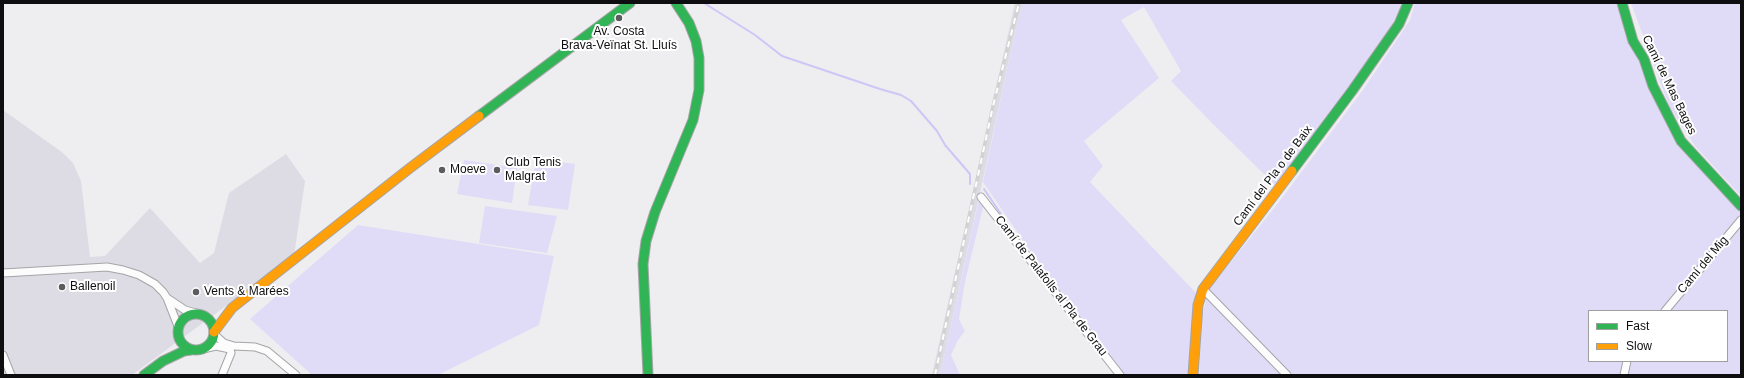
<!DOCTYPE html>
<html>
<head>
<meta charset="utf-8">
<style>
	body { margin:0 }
	#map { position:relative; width:1744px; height:378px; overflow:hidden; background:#eeedf0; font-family:Arial,sans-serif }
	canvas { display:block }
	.frame { position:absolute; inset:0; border:4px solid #0e0e10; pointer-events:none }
	.legend { position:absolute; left:1588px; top:310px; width:140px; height:52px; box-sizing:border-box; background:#fff; border:1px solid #9f9f9f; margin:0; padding:5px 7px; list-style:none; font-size:12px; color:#0e0e10 }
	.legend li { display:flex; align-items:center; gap:8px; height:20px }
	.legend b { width:20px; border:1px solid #9f9f9f }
</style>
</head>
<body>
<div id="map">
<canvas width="1744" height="378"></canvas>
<div class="frame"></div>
<ul class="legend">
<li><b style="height:5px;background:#30b455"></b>Fast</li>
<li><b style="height:5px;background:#ff9f0a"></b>Slow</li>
</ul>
</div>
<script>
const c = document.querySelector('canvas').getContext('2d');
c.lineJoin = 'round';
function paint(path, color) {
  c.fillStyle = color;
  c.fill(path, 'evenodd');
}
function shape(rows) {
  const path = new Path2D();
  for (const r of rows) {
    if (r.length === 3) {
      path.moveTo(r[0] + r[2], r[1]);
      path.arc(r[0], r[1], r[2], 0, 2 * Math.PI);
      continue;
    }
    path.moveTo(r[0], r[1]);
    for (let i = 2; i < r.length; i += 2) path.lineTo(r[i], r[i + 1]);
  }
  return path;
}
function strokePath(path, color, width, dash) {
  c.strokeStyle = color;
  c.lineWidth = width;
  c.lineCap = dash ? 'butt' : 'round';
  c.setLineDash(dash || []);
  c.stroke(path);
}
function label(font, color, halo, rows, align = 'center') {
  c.font = font + ' Arial,sans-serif';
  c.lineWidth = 4;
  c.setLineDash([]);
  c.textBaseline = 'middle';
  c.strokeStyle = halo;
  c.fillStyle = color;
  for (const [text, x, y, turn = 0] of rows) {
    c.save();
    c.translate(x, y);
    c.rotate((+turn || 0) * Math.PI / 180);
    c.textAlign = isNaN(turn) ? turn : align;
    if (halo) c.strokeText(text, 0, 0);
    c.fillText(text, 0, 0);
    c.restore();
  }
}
const built = shape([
	[1015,3,1023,3,1015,33,940,375,932,375],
	[3,110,63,153,73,163,81,181,90,257,105,256,150,208,200,263,214,253,229,193,286,154,305,181,294,256,132,375,3,375]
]);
const green = shape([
	[1023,3,1403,3,1385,38,1277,187,1213,124,1171,81,1181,71,1144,7,1121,20,1159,78,1084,141,1103,166,1090,182,1196,293,1190,363,1187,375,1123,375,1040,265,983,182,1015,33],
	[1415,3,1618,3,1642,70,1667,126,1687,153,1716,188,1741,211,1741,375,1199,375,1202,319,1206,300,1210,288,1282,198,1363,90,1410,20],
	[1589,311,1727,311,1727,361,1589,361],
	[1631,3,1741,3,1741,196,1695,146,1669,106],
	[536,159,575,164,568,210,528,205],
	[464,160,517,168,512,203,457,194],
	[979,199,984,203,965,282,959,319,965,331,958,340,951,355,960,375,940,375],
	[485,206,557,216,547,253,479,243],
	[358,225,554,256,539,325,438,375,312,375,250,319]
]);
const stream = shape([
	[704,3,755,35,782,56,880,89,901,95,911,101,937,131,945,145,970,174,970,184],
	[984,189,1016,236]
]);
const street = shape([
	[981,197,1120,375],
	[3,273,107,267,123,270,139,275,155,284,163,292,167,298,178,326],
	[1203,289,1287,375],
	[167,298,185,310,196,313],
	[1665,311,1741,220],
	[214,334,224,343,234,346,255,347,267,351,296,375],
	[203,349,216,346,230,349,231,353,222,375],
	[3,355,11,375],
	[1624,375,1627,361]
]);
const fast = shape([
	[1622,3,1633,41,1644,59,1653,86,1681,141,1741,206],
	[479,116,630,3],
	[1292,171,1352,91,1399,24,1408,3],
	[196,332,18],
	[144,375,163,361,184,351,191,350],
	[648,375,643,264,646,241,655,212,693,120,699,90,699,58,696,41,689,23,676,3]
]);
const slow = shape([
	[214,332,232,308,410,168,479,116],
	[1193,375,1198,305,1203,289,1292,171]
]);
const rail = shape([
	[935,375,993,106,1019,3]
]);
const markers = [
	[619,18,4,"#5c5c5e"],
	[442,170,4,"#5c5c5e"],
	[497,170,4,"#5c5c5e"],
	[62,287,4,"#5c5c5e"],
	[196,292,4,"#5c5c5e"]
];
const poiNames = [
	["Av. Costa",619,32,"center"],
	["Brava-Veïnat St. Lluís",619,46,"center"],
	["Club Tenis",505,163],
	["Malgrat",505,177],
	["Moeve",450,170],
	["Ballenoil",70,287],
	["Vents & Marées",204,292]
];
const streetNames = [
	["Camí de Mas Bages",1669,85,64],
	["Camí del Pla o de Baix",1273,176,-53],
	["Camí del Mig",1703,265,-50],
	["Camí de Palafolls al Pla de Grau",1051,286,52]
];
paint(built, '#dddce4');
paint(green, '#e0dcf8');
strokePath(stream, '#cec6f6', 2);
strokePath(street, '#a5a5a7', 9);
strokePath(fast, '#a5a5a7', 11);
strokePath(slow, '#a5a5a7', 11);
strokePath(street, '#fcfcfd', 7);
strokePath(fast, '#30b455', 9);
strokePath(slow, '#ff9f0a', 9);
strokePath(rail, '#d2d2d2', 3.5);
strokePath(rail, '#fff', 2, [6]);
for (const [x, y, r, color] of markers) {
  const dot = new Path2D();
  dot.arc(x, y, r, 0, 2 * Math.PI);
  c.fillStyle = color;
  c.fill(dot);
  strokePath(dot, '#fff', 1.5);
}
label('12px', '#0e0e10', '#fff', poiNames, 'left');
label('12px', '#0e0e10', '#fff', streetNames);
</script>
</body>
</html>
